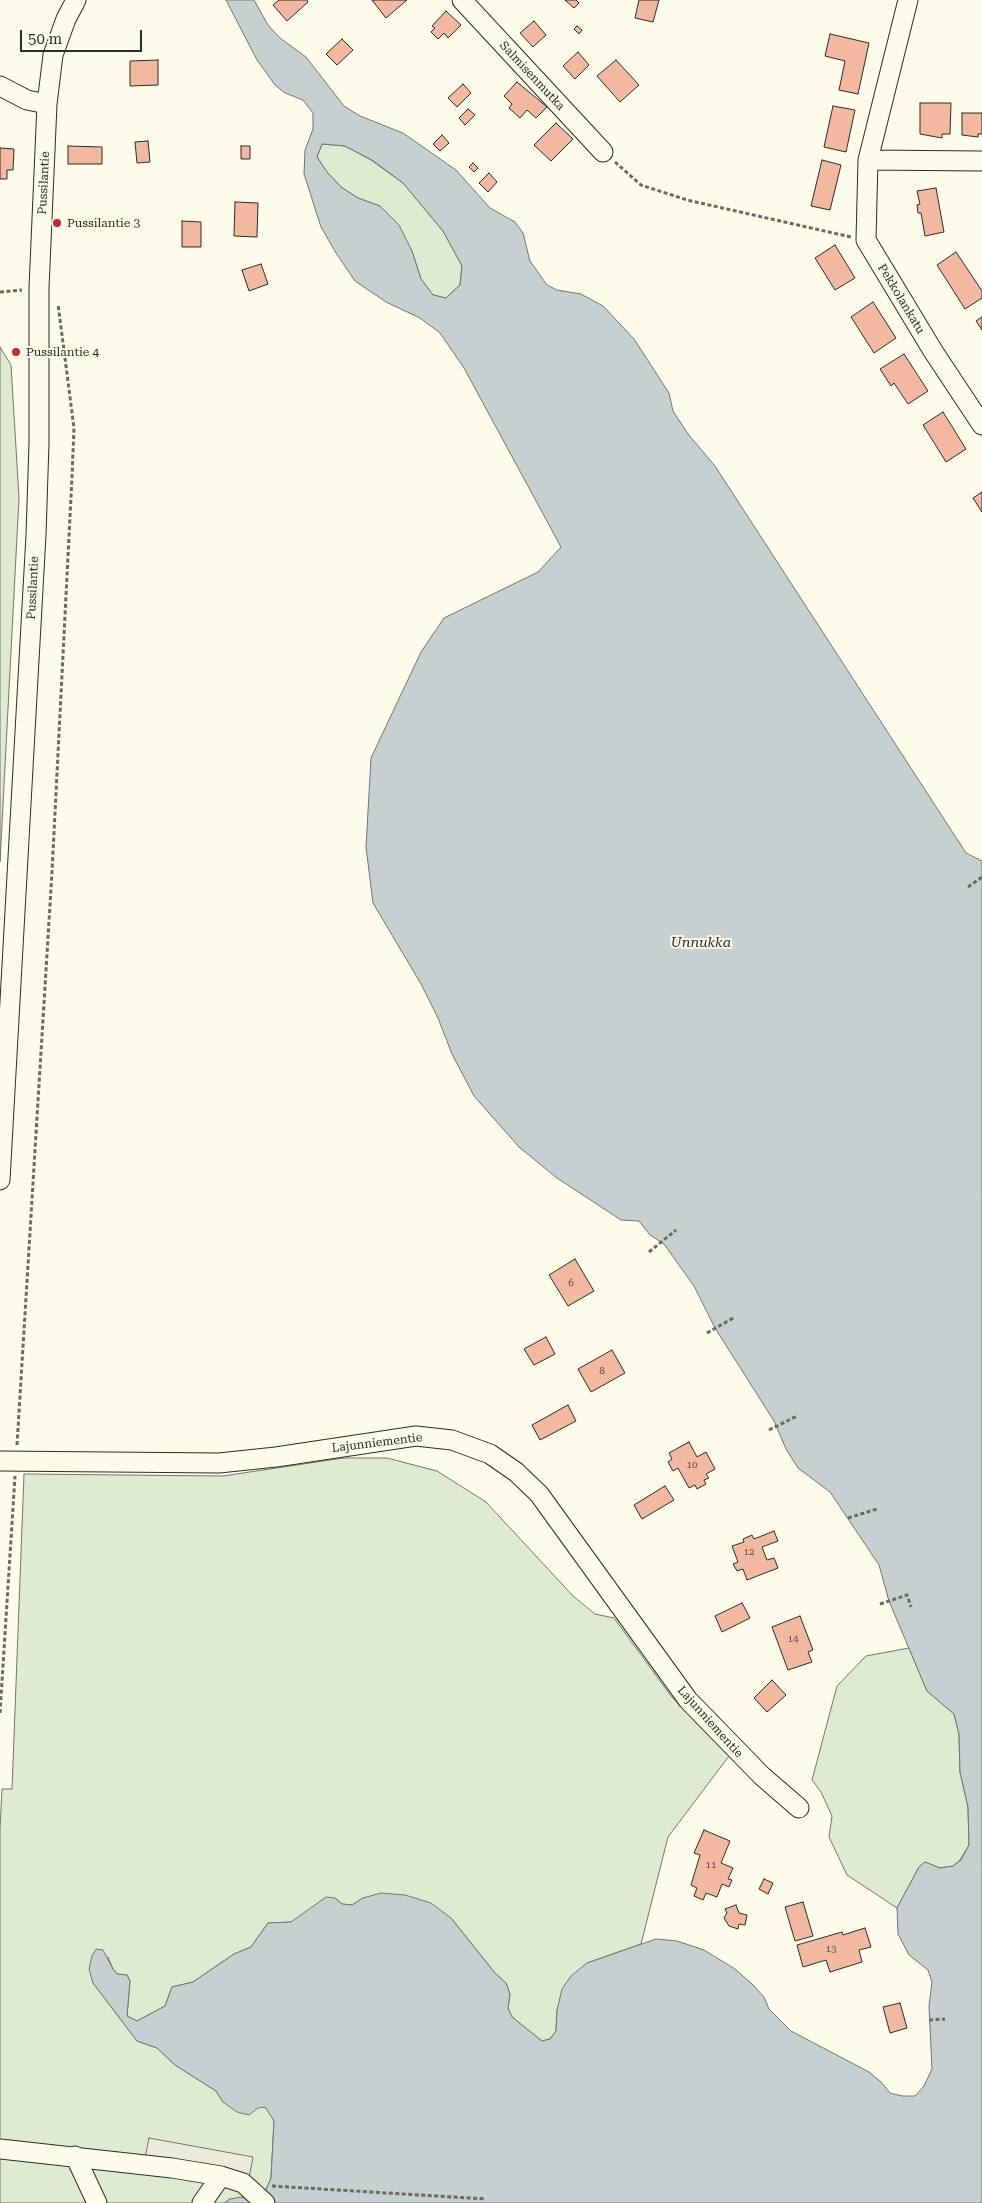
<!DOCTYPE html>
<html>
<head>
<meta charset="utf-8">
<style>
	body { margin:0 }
	#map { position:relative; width:982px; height:2203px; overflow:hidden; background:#fdfbea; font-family:"Roboto Serif",serif }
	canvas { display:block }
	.scale { position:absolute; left:20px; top:30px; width:122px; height:22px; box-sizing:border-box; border:2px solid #2b2b2b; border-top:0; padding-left:6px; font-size:15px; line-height:18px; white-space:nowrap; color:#2b2b2b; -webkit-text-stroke:4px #fdfbea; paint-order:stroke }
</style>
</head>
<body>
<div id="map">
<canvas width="982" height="2203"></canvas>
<div class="scale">50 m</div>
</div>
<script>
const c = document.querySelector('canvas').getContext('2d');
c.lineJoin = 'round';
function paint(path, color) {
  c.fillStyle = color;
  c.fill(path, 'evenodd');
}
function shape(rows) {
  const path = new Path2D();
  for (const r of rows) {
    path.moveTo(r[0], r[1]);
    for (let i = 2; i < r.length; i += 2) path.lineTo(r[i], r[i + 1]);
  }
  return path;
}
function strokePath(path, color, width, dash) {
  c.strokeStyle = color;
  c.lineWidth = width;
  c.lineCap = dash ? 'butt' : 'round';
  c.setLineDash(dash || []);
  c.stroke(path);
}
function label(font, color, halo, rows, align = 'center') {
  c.font = font + ' "Roboto Serif",serif';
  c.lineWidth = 4;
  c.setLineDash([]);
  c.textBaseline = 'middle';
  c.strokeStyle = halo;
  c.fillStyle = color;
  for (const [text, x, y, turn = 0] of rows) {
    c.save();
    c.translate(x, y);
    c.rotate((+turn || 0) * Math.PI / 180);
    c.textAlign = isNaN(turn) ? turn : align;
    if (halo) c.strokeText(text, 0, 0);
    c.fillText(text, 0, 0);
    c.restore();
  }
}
const green = shape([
	[322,144,345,146,371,160,403,183,443,231,462,266,460,285,446,298,433,295,421,279,412,251,380,206,358,198,341,187,327,172,317,157,322,144],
	[0,347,11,365,19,498,0,862,0,347],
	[343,1458,387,1458,437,1471,486,1502,573,1596,595,1614,614,1618,671,1696,729,1756,668,1837,641,1944,587,1963,557,2010,556,2031,550,2039,542,2041,512,2017,508,2008,510,1994,506,1983,495,1973,451,1918,363,1898,352,1905,342,1904,335,1898,291,1922,268,1923,251,1947,234,1954,193,1982,172,1987,165,2006,137,2021,127,2016,130,1981,127,1975,117,1974,113,1969,108,1957,93,1983,137,2041,157,2048,175,2065,216,2091,223,2102,265,2107,271,2115,274,2121,271,2178,265,2192,272,2197,230,2199,224,2203,0,2203,0,1829,2,1789,12,1789,24,1474,223,1476,343,1458],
	[909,1648,927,1691,954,1714,959,1734,960,1772,968,1807,969,1845,960,1860,953,1866,940,1868,925,1862,919,1867,897,1908,847,1875,829,1837,832,1816,821,1792,812,1780,837,1686,866,1656,909,1648]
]);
const parking = shape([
	[149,2138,253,2157,249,2178,145,2158,149,2138]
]);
const water = shape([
	[226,0,254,0,268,25,280,38,306,57,344,106,360,116,403,133,456,170,490,208,515,222,523,233,530,261,547,285,557,290,581,294,603,306,634,339,669,393,673,411,688,434,715,466,966,853,982,861,982,2203,272,2203,265,2192,271,2178,274,2121,265,2107,258,2108,249,2115,237,2112,223,2102,216,2091,175,2065,157,2048,137,2041,93,1983,89,1969,92,1956,96,1949,103,1950,113,1969,117,1974,127,1975,130,1981,127,2016,137,2021,165,2006,172,1987,193,1982,234,1954,251,1947,268,1923,291,1922,326,1897,335,1898,342,1904,352,1905,363,1898,381,1893,405,1895,431,1903,451,1918,495,1973,506,1983,510,1994,508,2008,512,2017,542,2041,550,2039,556,2031,557,2010,562,1989,571,1976,587,1963,656,1939,677,1941,704,1950,735,1969,752,1984,764,1997,769,2009,791,2031,869,2072,881,2082,890,2093,902,2096,915,2096,924,2086,932,2069,929,2006,932,1982,928,1970,909,1955,898,1934,897,1908,919,1867,925,1862,940,1868,953,1866,961,1860,969,1845,968,1807,960,1772,959,1734,954,1714,927,1691,889,1601,879,1565,830,1492,798,1468,786,1449,774,1421,715,1328,694,1286,664,1244,650,1235,639,1221,621,1220,557,1178,519,1147,474,1096,452,1054,438,1018,421,984,373,903,366,847,371,758,421,652,444,618,538,572,561,547,464,368,440,333,420,318,386,302,355,281,336,253,321,227,304,174,305,150,313,129,313,113,303,100,285,93,275,85,257,60,226,0],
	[322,144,345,146,372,160,403,183,443,231,462,266,460,285,446,298,433,295,421,279,412,251,399,225,380,206,358,198,341,187,327,172,317,157,322,144],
	[242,2197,254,2203,224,2203,230,2199,242,2197]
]);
const building = shape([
	[279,0,307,0,308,2,287,21,273,5,279,0],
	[372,0,407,0,386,18,372,0],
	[565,0,576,0,579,3,574,8,565,0],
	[639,0,659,0,653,22,635,18,639,0],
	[446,11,461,25,448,38,444,33,438,39,431,32,435,28,432,26,446,11],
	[534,21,546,35,533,47,520,33,534,21],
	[577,26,582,30,579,34,574,29,577,26],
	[830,34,869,43,858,94,839,90,845,61,825,56,830,34],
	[342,39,353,50,337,65,326,54,342,39],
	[578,52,589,65,575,79,563,66,578,52],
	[158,60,158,85,130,86,130,61,158,60],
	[616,60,639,85,620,102,597,76,616,60],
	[517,82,547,107,536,118,527,110,520,118,509,108,512,104,504,96,517,82],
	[463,84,471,93,457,107,448,98,463,84],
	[920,103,951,103,950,134,942,134,942,138,920,134,920,103],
	[833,106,855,110,846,152,824,147,833,106],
	[468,109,475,115,465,125,459,118,468,109],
	[962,113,982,113,982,134,978,134,978,137,962,135,962,113],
	[556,123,573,139,551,161,534,145,556,123],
	[442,135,449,143,440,151,433,144,442,135],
	[148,141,150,162,137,163,135,142,148,141],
	[68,146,102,147,102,164,68,164,68,146],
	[241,146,250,146,250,159,241,159,241,146],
	[0,148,14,149,13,170,7,170,7,179,0,179,0,148],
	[822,160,841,165,830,210,811,206,822,160],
	[473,163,478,168,474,172,469,167,473,163],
	[489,173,497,182,488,192,479,183,489,173],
	[936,188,944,232,925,236,921,213,918,213,917,205,920,204,917,191,936,188],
	[235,202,258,203,257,237,234,236,235,202],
	[182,221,201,222,201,247,182,247,182,221],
	[835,245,855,278,835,290,815,258,835,245],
	[956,252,982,291,982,298,965,309,937,265,956,252],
	[261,264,268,284,249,291,242,270,261,264],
	[873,302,896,338,874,353,851,317,873,302],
	[982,317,982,330,976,321,982,317],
	[904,354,928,391,908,404,894,383,891,386,880,369,904,354],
	[943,412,966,449,946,462,923,425,943,412],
	[982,492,982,512,973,498,982,492],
	[575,1259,594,1291,568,1306,549,1275,575,1259],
	[546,1337,555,1354,534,1365,524,1349,546,1337],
	[612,1350,625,1373,591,1392,578,1369,612,1350],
	[568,1405,576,1421,540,1440,532,1425,568,1405],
	[689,1442,697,1457,706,1452,715,1469,706,1474,709,1478,704,1480,706,1484,697,1489,695,1485,689,1488,678,1468,673,1471,668,1462,672,1459,669,1453,689,1442],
	[665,1486,674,1500,642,1519,634,1505,665,1486],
	[774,1531,778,1541,762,1547,767,1560,774,1558,778,1568,747,1580,743,1569,737,1571,733,1564,738,1562,732,1546,744,1542,743,1539,752,1535,754,1539,774,1531],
	[742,1603,750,1618,722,1632,715,1616,742,1603],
	[800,1616,813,1650,808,1652,812,1662,788,1670,772,1627,800,1616],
	[772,1680,786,1695,767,1712,754,1698,772,1680],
	[704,1830,730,1841,721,1863,733,1868,728,1879,732,1880,729,1887,722,1884,717,1897,706,1893,703,1900,694,1896,697,1888,691,1885,700,1855,694,1853,704,1830],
	[764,1879,773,1883,768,1894,759,1889,764,1879],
	[803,1902,813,1936,795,1941,785,1907,803,1902],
	[736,1905,739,1913,747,1915,745,1925,739,1924,738,1929,729,1926,724,1918,727,1913,725,1909,736,1905],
	[865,1928,871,1947,859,1950,862,1962,830,1972,826,1960,803,1967,797,1945,842,1932,843,1935,865,1928],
	[900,2003,907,2028,890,2033,883,2007,900,2003]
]);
const path = shape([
	[615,162,641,185,687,200,851,237],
	[0,292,22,290],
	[968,887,982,877],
	[649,1252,676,1230],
	[707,1333,735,1317],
	[769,1430,797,1416],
	[17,1445,52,872,72,477,74,428,58,304],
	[848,1518,877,1509],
	[880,1604,907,1595,911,1607],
	[0,1713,15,1476],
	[929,2020,945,2019],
	[272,2186,486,2199]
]);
const minor = shape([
	[462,0,603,152],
	[908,0,868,160,866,240,933,351,982,425],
	[0,86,27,100,47,104],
	[868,160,982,161],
	[0,1180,36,535,39,443,39,288,47,104,53,55,66,19,76,0],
	[0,1461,219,1463,276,1457,416,1436,452,1440,490,1454,516,1472,539,1494,688,1700,762,1776,799,1808],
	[0,2149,172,2168,221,2176,243,2183,265,2203],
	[75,2156,97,2203],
	[202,2203,221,2176]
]);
const markers = [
	[57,223,5,"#c62828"],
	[16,352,5,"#c62828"]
];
const numberNames = [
	["6",571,1283],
	["8",602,1371],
	["10",692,1465],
	["12",749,1552],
	["14",793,1639],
	["11",711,1865],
	["13",831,1949]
];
const streetNames = [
	["Salmisenmutka",532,76,47],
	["Pussilantie",44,183,-87],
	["Pekkolankatu",901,299,59],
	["Pussilantie",33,588,-87],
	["Lajunniementie",377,1443,-7],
	["Lajunniementie",710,1722,48]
];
const poiNames = [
	["Pussilantie 3",67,223],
	["Pussilantie 4",26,352]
];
const waterNames = [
	["Unnukka",701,943]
];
paint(green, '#deebd1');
strokePath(green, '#74746e', 1);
paint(parking, '#eceadb');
strokePath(parking, '#74746e', 1);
paint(water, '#c7d0d0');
strokePath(water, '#74746e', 1);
paint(building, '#f2b8a0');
strokePath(building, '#2b2b2b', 1);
strokePath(minor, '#2b2b2b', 21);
strokePath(path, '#6a6964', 3, [4, 2.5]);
strokePath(minor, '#fdfbea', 19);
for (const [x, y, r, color] of markers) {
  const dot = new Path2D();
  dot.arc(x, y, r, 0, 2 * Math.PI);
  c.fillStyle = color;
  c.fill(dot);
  strokePath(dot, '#fdfbea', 2);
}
label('10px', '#5d4e48', null, numberNames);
label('12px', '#2b2b2b', '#fdfbea', streetNames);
label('12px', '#2b2b2b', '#fdfbea', poiNames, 'left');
label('italic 14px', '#2b2b2b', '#fdfbea', waterNames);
</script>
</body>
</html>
